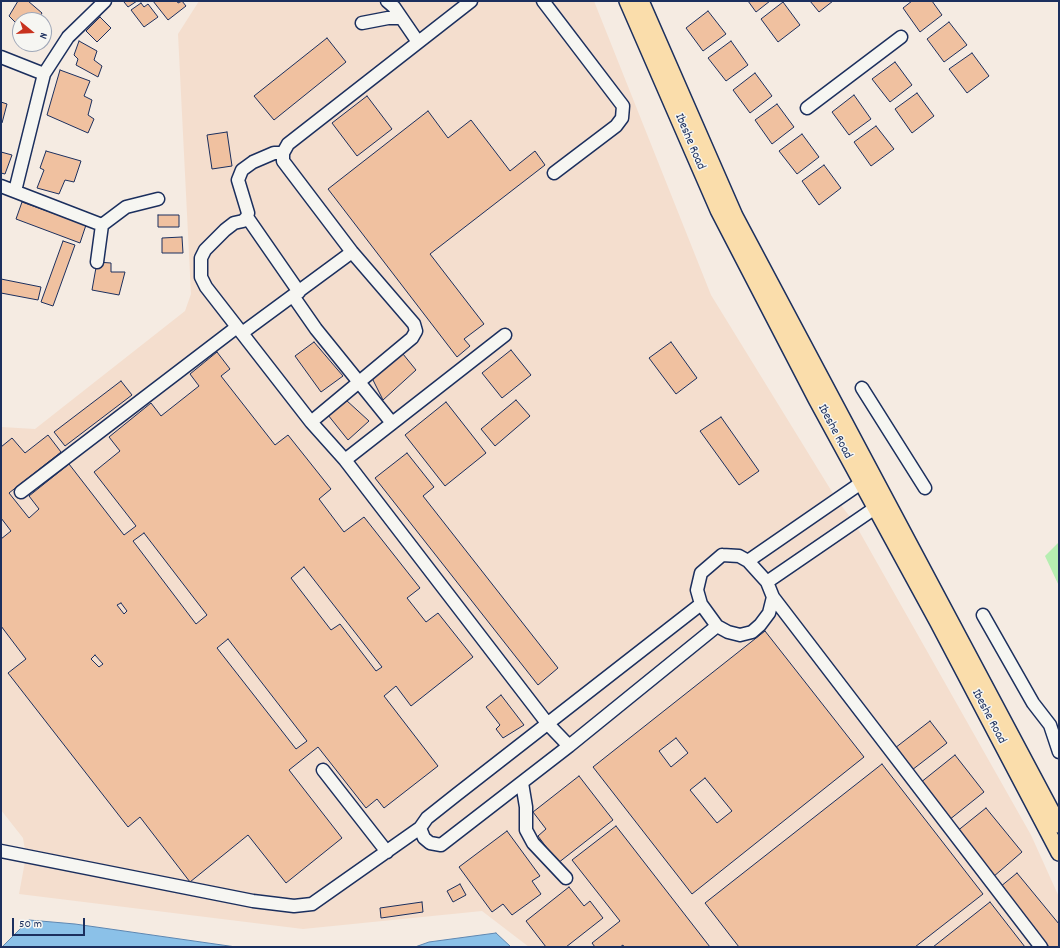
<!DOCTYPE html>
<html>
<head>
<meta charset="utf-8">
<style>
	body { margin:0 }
	#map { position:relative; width:1060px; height:948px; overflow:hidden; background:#f5ebe2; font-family:Dekko,sans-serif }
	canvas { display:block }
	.frame { position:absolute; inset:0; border:2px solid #1b2f5e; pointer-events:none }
	.north { position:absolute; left:12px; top:12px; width:40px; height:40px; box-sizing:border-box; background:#f6f6f2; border:1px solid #9ea6b7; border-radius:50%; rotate:108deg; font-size:11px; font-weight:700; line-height:16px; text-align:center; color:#1b2f5e }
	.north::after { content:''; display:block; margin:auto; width:14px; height:18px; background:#c8321e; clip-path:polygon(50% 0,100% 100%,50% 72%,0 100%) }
	.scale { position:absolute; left:12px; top:918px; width:73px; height:18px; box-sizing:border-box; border:2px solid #1b2f5e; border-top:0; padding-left:5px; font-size:12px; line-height:14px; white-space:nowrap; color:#1b2f5e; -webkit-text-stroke:3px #f6f6f2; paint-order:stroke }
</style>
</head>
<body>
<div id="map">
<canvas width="1060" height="948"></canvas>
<div class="frame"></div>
<div class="north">N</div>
<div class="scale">50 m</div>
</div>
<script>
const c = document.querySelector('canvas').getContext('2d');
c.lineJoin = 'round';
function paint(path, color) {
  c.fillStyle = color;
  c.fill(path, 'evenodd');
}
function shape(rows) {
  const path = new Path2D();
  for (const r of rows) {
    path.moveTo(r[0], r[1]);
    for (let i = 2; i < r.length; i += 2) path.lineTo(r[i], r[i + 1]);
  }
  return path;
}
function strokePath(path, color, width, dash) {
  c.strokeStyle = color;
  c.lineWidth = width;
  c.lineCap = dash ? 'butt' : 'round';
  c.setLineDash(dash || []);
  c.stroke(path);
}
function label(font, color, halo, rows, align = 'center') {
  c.font = font + ' Dekko,sans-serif';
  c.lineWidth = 3;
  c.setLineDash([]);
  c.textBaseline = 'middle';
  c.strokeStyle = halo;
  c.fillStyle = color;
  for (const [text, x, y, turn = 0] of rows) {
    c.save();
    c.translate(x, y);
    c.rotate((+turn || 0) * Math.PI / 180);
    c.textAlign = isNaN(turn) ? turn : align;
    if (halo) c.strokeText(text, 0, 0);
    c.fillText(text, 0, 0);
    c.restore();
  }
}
const built = shape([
	[199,1,594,1,711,295,837,500,854,522,1031,835,1059,897,1059,947,529,947,482,911,303,929,19,894,26,856,23,838,1,810,1,427,35,429,185,311,191,294,178,34]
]);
const green = shape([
	[1059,542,1059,586,1045,556]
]);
const water = shape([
	[29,920,75,924,236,947,2,947,29,920],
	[496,933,511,947,415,947,429,942,496,933]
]);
const building = shape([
	[18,1,28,1,42,13,38,20,20,20,20,27,9,16,18,1],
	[126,1,137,1,128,7,124,2,126,1],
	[153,1,177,1,178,3,182,1,186,6,168,20,153,1],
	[748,1,770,1,756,12,748,1],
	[810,1,833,1,819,12,810,1],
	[912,1,932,1,942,15,920,32,903,8,912,1],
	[783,2,800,25,778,42,761,19,783,2],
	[141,3,144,7,148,4,158,17,144,27,131,10,141,3],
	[708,11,726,34,703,51,686,28,708,11],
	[100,17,111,28,97,42,86,31,100,17],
	[949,22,967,45,944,62,927,39,949,22],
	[327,38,346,62,274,120,254,96,327,38],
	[79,41,97,51,94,60,102,66,98,77,76,65,78,59,74,55,79,41],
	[731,41,748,65,726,81,708,58,731,41],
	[972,53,989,76,967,93,949,69,972,53],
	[895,62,912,85,890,102,872,79,895,62],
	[60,70,90,81,84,96,92,100,88,115,94,119,88,133,47,115,60,70],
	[755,73,772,96,750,113,733,90,755,73],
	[917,93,934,116,912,133,895,109,917,93],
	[854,95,871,119,849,135,832,112,854,95],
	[367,96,392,129,357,156,332,123,367,96],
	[1,102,7,104,2,123,1,123,1,102],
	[777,104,794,127,772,144,755,120,777,104],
	[428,111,448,138,471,120,510,171,535,151,545,165,430,254,484,324,464,339,470,346,457,357,328,189,428,111],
	[876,126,894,149,871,166,854,142,876,126],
	[227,132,232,166,212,169,207,135,227,132],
	[802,134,819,157,797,174,779,151,802,134],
	[46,151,81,161,74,182,65,180,59,194,37,188,44,170,40,168,46,151],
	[1,152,12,155,5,174,1,173,1,152],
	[824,165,841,188,819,205,802,181,824,165],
	[22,202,86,225,80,243,16,219,22,202],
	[158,215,179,215,179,227,158,227,158,215],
	[182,237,183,253,162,253,162,238,182,237],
	[63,241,75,245,53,306,41,302,63,241],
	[97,262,111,263,111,272,125,272,119,295,92,290,97,262],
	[1,279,41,287,38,300,1,293,1,279],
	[314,342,343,376,321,392,295,356,314,342],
	[671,342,697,378,676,394,649,358,671,342],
	[511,350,531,375,502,398,482,373,511,350],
	[217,352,230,369,221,376,275,445,288,435,331,489,319,499,344,532,364,517,420,588,407,598,426,622,438,613,473,657,411,706,396,686,384,696,438,766,384,808,377,799,366,808,318,747,289,770,342,838,286,883,248,835,190,882,140,817,128,827,8,673,26,659,1,626,1,539,11,531,1,518,1,447,12,438,25,453,48,435,61,452,9,493,29,518,39,509,29,496,69,464,124,535,136,526,94,472,120,451,109,437,151,403,161,416,199,386,190,374,217,352],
	[144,533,207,615,196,624,133,541,144,533],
	[304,567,382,667,376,671,340,624,331,630,291,578,304,567],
	[228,639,307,741,296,749,217,648,228,639],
	[403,354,416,370,383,400,372,378,403,354],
	[121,381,132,395,65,446,54,432,121,381],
	[346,400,369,421,348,440,328,415,346,400],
	[516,400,530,416,495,446,481,429,516,400],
	[446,402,486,453,445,486,405,435,446,402],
	[721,417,759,471,739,485,700,431,721,417],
	[407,453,434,487,423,496,558,668,538,685,375,478,407,453],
	[121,603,127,611,124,614,117,605,121,603],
	[765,631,864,757,692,894,593,767,765,631],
	[676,738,688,753,671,767,659,751,676,738],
	[705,778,732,811,717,823,690,790,705,778],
	[95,655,103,664,99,667,91,659,95,655],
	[501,695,524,725,503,738,496,729,500,725,486,707,501,695],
	[930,721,947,743,912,770,895,748,930,721],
	[955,755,984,792,949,820,920,783,955,755],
	[882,764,983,894,915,947,739,947,705,903,882,764],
	[579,776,613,820,558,863,538,836,546,829,533,812,579,776],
	[986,808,1022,852,993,877,956,832,986,808],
	[616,826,710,947,624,947,623,945,620,947,595,947,592,943,620,921,572,860,616,826],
	[507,831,540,876,532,881,541,894,512,915,503,904,492,912,459,867,507,831],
	[1017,873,1059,924,1059,947,1049,947,1000,887,1017,873],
	[460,884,466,895,453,902,447,891,460,884],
	[569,887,584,906,590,901,603,918,566,947,546,947,526,921,569,887],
	[422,902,423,912,381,918,380,908,422,902],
	[990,902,1025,947,933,947,990,902]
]);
const minor = shape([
	[387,1,394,7,418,42],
	[543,1,623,106,622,118,616,126,554,173],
	[362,23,388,18,401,18],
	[1,57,44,74],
	[807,108,901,37],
	[283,153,274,153,253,162,242,170,238,180,248,213,247,217,299,292],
	[1,186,102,225],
	[15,191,44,74,68,37,105,1],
	[247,217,243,221,234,223,225,230,205,250,201,258,201,277,206,287,311,422,345,460,547,723,569,746],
	[97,262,102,225,126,207,158,199],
	[293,296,316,329,392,423],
	[242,333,352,252],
	[862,388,925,488],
	[311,422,412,338,416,331,414,324,352,252,283,161,283,153,288,144,471,1],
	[345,460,505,335],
	[21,492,237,327],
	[722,555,739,556,748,561,767,582,773,597,769,613,760,625,752,632,740,635,728,632,717,626,701,604,697,590,701,573,722,555],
	[748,561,861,483],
	[767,582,875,508],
	[773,597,1041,947],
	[983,615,1033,703,1050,725,1059,752],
	[323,770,387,852],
	[522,783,526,807,526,830,533,843,566,878],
	[420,828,424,838,430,843,441,845,569,746,717,626],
	[1,851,253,901,294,906,312,904,420,828,427,818,456,795,701,604]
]);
const major = shape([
	[627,1,718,210,816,399,937,621,1059,853],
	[641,1,735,216,1059,825]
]);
const streetNames = [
	["Ibeshe Road",689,142,67],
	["Ibeshe Road",834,432,62],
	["Ibeshe Road",988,717,62]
];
paint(built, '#f4dece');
paint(green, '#b6eeb1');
paint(water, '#8bc1e8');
strokePath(water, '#5e87b1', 1);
paint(building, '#f0c1a0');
strokePath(building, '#1b2f5e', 1);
strokePath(minor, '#1b2f5e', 15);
strokePath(major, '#1b2f5e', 18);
strokePath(minor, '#f6f6f2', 12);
strokePath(major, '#faddab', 15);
label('13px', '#1b2f5e', '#f6f6f2', streetNames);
</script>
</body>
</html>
